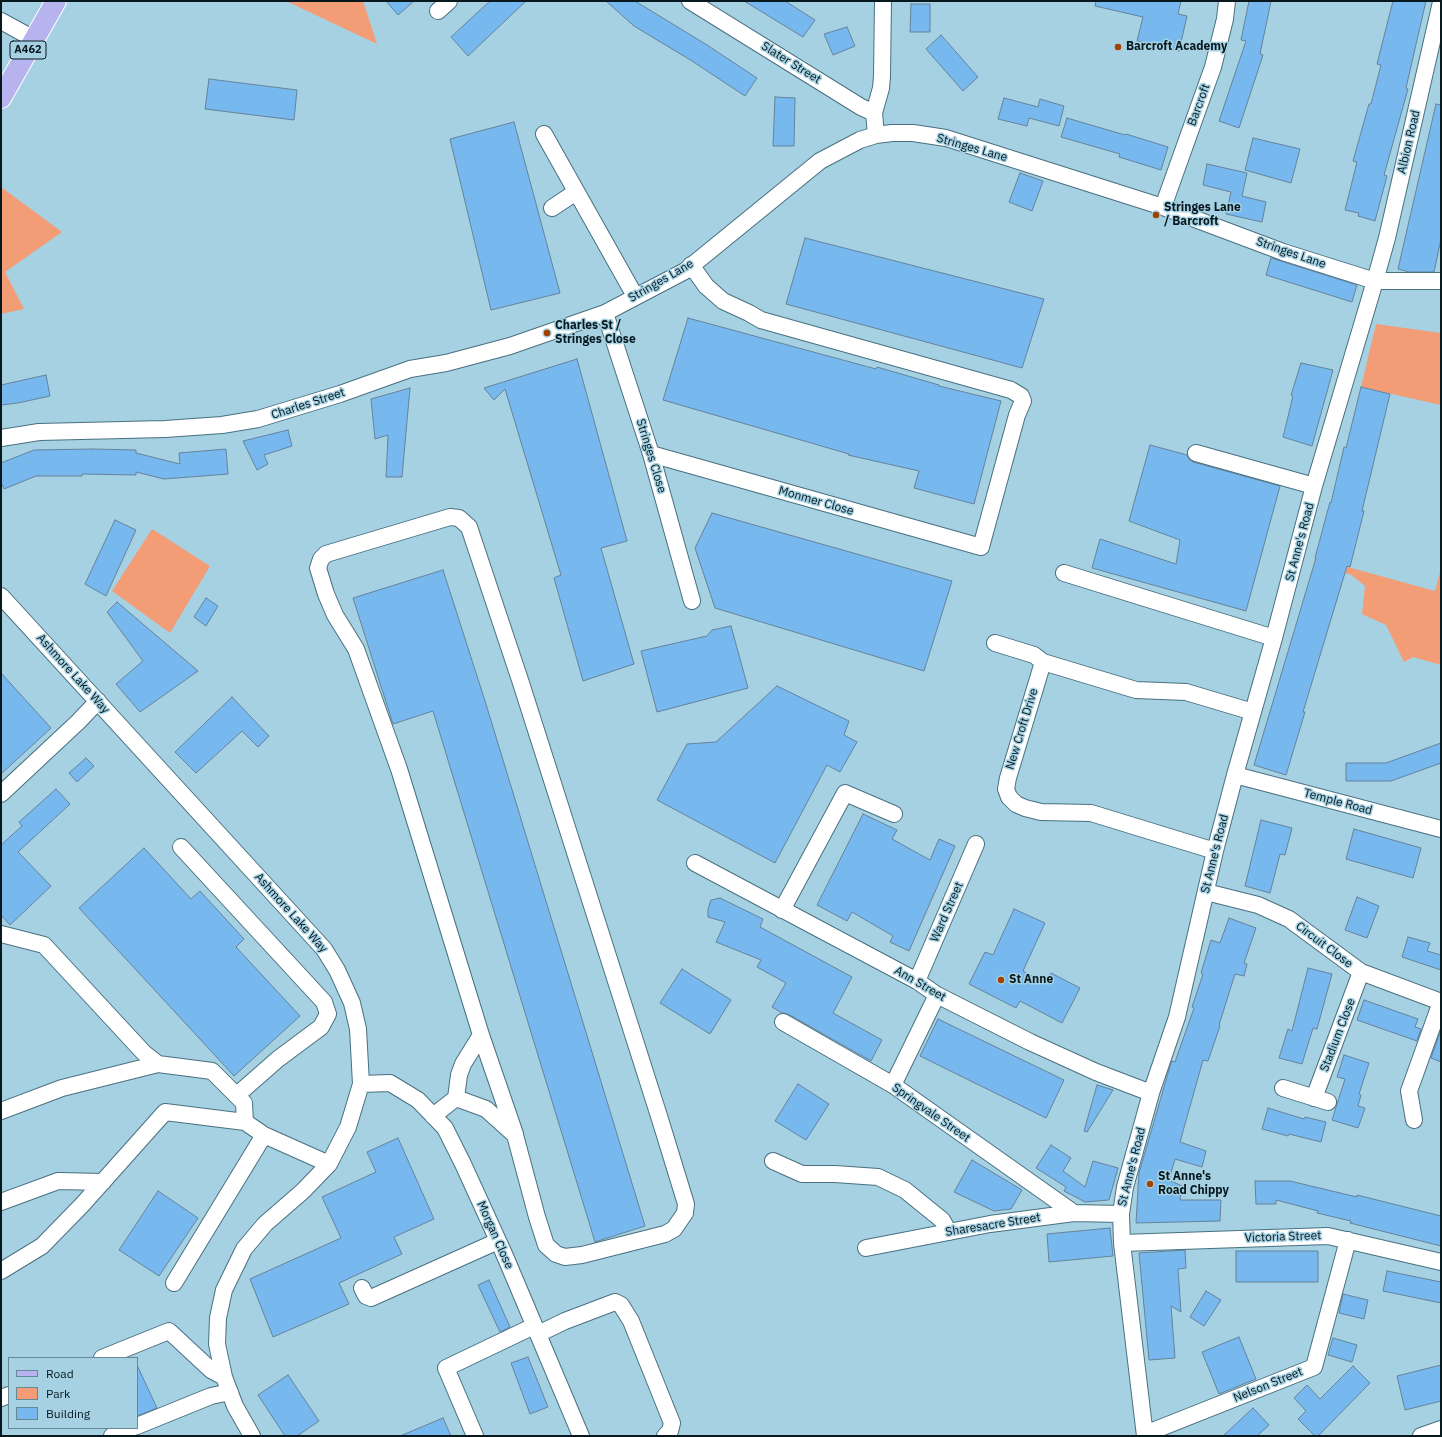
<!DOCTYPE html>
<html>
<head>
<meta charset="utf-8">
<style>
	body { margin:0 }
	#map { position:relative; width:1442px; height:1437px; overflow:hidden; background:#a6d1e2; font-family:"IBM Plex Sans",sans-serif }
	canvas { display:block }
	.frame { position:absolute; inset:0; border:2px solid #07181e; pointer-events:none }
	.legend { position:absolute; left:8px; top:1357px; width:130px; height:72px; box-sizing:border-box; background:#a6d1e2; border:1px solid #668794; margin:0; padding:5px 7px; list-style:none; font-size:12px; color:#07181e }
	.legend li { display:flex; align-items:center; gap:8px; height:20px }
	.legend b { width:20px; border:1px solid #668794 }
</style>
</head>
<body>
<div id="map">
<canvas width="1442" height="1437"></canvas>
<div class="frame"></div>
<ul class="legend">
<li><b style="height:5px;background:#b7b3ee"></b>Road</li>
<li><b style="height:11px;background:#f39d77"></b>Park</li>
<li><b style="height:11px;background:#77b8ee"></b>Building</li>
</ul>
</div>
<script>
const c = document.querySelector('canvas').getContext('2d');
c.lineJoin = 'round';
function paint(path, color) {
  c.fillStyle = color;
  c.fill(path, 'evenodd');
}
function shape(rows) {
  const path = new Path2D();
  for (const r of rows) {
    path.moveTo(r[0], r[1]);
    for (let i = 2; i < r.length; i += 2) path.lineTo(r[i], r[i + 1]);
  }
  return path;
}
function strokePath(path, color, width, dash) {
  c.strokeStyle = color;
  c.lineWidth = width;
  c.lineCap = dash ? 'butt' : 'round';
  c.setLineDash(dash || []);
  c.stroke(path);
}
function label(font, color, halo, rows, align = 'center') {
  c.font = font + ' "IBM Plex Sans",sans-serif';
  c.lineWidth = 3;
  c.setLineDash([]);
  c.textBaseline = 'middle';
  c.strokeStyle = halo;
  c.fillStyle = color;
  for (const [text, x, y, turn = 0] of rows) {
    c.save();
    c.translate(x, y);
    c.rotate((+turn || 0) * Math.PI / 180);
    c.textAlign = isNaN(turn) ? turn : align;
    if (halo) c.strokeText(text, 0, 0);
    c.fillText(text, 0, 0);
    c.restore();
  }
}
const green = shape([
	[286,1,363,1,377,44],
	[1,187,62,232,5,272,24,309,1,314],
	[1376,324,1441,333,1441,405,1361,387],
	[152,529,210,566,170,633,112,591],
	[1315,558,1435,591,1441,568,1441,665,1413,657,1404,662,1386,625,1362,614,1365,586,1350,574,1313,569]
]);
const building = shape([
	[386,1,414,1,398,15,386,1],
	[490,1,526,1,468,56,451,37,490,1],
	[606,1,635,1,707,45,757,78,745,96,692,61,634,26,606,1],
	[744,1,785,1,815,20,803,37,744,1],
	[1096,1,1181,1,1178,14,1187,16,1179,51,1137,41,1143,17,1095,6,1096,1],
	[1249,1,1271,1,1260,54,1263,55,1239,128,1219,121,1246,41,1241,40,1249,1],
	[1393,1,1426,1,1406,88,1408,89,1384,175,1387,176,1375,221,1358,216,1359,213,1345,210,1357,162,1353,161,1369,104,1371,104,1381,65,1377,64,1393,1],
	[911,4,930,4,930,32,910,32,911,4],
	[847,27,855,46,833,55,824,34,847,27],
	[941,35,978,77,963,91,926,49,941,35],
	[209,79,297,90,294,120,205,109,209,79],
	[775,97,795,98,794,146,773,146,775,97],
	[1004,98,1038,107,1040,99,1064,106,1059,126,1029,118,1027,126,998,119,1004,98],
	[1436,104,1441,105,1441,239,1434,272,1409,272,1398,269,1436,104],
	[1067,118,1125,135,1126,134,1168,147,1161,170,1119,157,1120,154,1061,137,1067,118],
	[514,122,560,293,491,310,450,139,514,122],
	[1253,138,1300,149,1291,183,1245,170,1253,138],
	[1207,164,1247,173,1242,196,1266,202,1262,222,1226,214,1231,192,1203,185,1207,164],
	[1020,173,1043,181,1032,211,1009,202,1020,173],
	[805,238,1044,299,1022,368,786,304,805,238],
	[1271,258,1357,285,1352,302,1266,275,1271,258],
	[688,318,876,369,877,367,939,385,939,386,1001,401,974,504,914,488,919,471,848,455,849,454,663,400,688,318],
	[577,359,627,541,601,548,634,664,583,681,554,578,561,575,505,389,494,400,484,388,577,359],
	[1301,363,1333,370,1312,446,1283,437,1293,396,1291,395,1301,363],
	[46,375,50,396,18,403,1,405,1,385,46,375],
	[1361,387,1390,394,1362,511,1364,511,1350,567,1347,566,1303,712,1305,712,1286,775,1254,765,1316,558,1315,558,1330,502,1331,503,1344,447,1346,448,1361,387],
	[410,388,402,477,386,477,388,435,375,439,371,399,410,388],
	[288,430,292,446,264,455,268,464,257,470,243,441,288,430],
	[1150,445,1187,455,1189,459,1193,462,1280,486,1246,611,1092,568,1100,539,1176,564,1180,540,1129,521,1150,445],
	[93,449,136,450,136,453,180,464,179,453,226,449,228,474,164,479,136,472,136,475,82,474,82,476,36,476,4,489,1,482,1,463,34,450,93,449],
	[712,513,952,581,924,671,715,608,695,548,712,513],
	[115,520,136,530,106,596,85,584,115,520],
	[443,570,485,701,645,1226,595,1242,433,711,393,724,353,598,443,570],
	[206,598,218,606,206,626,194,617,206,598],
	[117,602,198,671,140,712,116,684,143,661,107,612,117,602],
	[731,626,748,688,657,712,641,651,707,636,712,630,731,626],
	[1,673,51,728,1,774,1,673],
	[777,686,849,721,844,735,857,742,840,772,827,765,775,863,657,800,687,744,716,742,777,686],
	[232,697,269,736,258,747,242,731,196,773,175,752,232,697],
	[1441,743,1441,763,1391,781,1346,781,1346,763,1386,763,1441,743],
	[86,758,94,766,77,782,69,773,86,758],
	[56,789,70,804,18,852,51,886,10,925,1,915,1,845,22,826,19,822,56,789],
	[863,814,897,830,892,839,930,860,939,839,955,846,909,951,890,942,893,936,852,912,847,921,817,905,863,814],
	[1261,820,1292,828,1285,855,1280,854,1270,893,1245,886,1261,820],
	[1354,829,1421,848,1413,878,1346,859,1354,829],
	[144,848,191,899,200,891,244,939,236,947,300,1016,234,1076,79,908,144,848],
	[1357,897,1379,906,1367,938,1345,930,1357,897],
	[720,898,763,919,760,927,852,977,833,1013,882,1040,871,1061,788,1014,782,1013,772,1007,786,983,757,967,761,960,716,942,725,922,708,917,708,909,711,900,720,898],
	[1014,909,1045,923,1023,971,1046,983,1051,973,1080,988,1062,1023,1020,1001,1016,1008,969,984,985,952,993,955,1014,909],
	[1229,918,1256,928,1244,963,1247,964,1244,976,1235,974,1219,1025,1220,1026,1208,1061,1203,1060,1180,1142,1206,1151,1202,1167,1175,1159,1169,1180,1182,1186,1180,1200,1221,1200,1220,1221,1136,1223,1139,1173,1171,1063,1172,1061,1175,1062,1194,1008,1192,1007,1203,974,1201,973,1211,940,1220,943,1229,918],
	[1408,937,1430,943,1427,951,1441,955,1441,970,1402,957,1408,937],
	[1308,968,1332,974,1317,1029,1313,1028,1302,1064,1279,1058,1288,1029,1292,1031,1308,968],
	[682,969,731,1000,710,1034,660,1003,682,969],
	[1364,1000,1418,1019,1415,1027,1421,1029,1417,1041,1357,1020,1364,1000],
	[938,1019,1064,1080,1046,1118,920,1056,938,1019],
	[1441,1030,1441,1062,1431,1058,1441,1030],
	[1344,1055,1369,1063,1359,1094,1361,1095,1358,1106,1365,1108,1358,1128,1332,1120,1345,1079,1337,1077,1344,1055],
	[798,1084,829,1104,806,1140,775,1121,798,1084],
	[1097,1085,1113,1090,1087,1132,1084,1131,1097,1085],
	[1268,1108,1304,1119,1305,1117,1326,1122,1321,1142,1289,1134,1288,1136,1262,1129,1268,1108],
	[398,1138,434,1219,394,1237,402,1254,339,1283,349,1304,273,1337,250,1279,341,1238,322,1197,376,1172,367,1152,398,1138],
	[1051,1145,1071,1158,1063,1171,1085,1187,1093,1161,1118,1168,1109,1200,1085,1202,1064,1191,1066,1187,1036,1168,1051,1145],
	[972,1160,1022,1190,1011,1209,994,1211,954,1192,972,1160],
	[1255,1181,1290,1181,1357,1197,1357,1195,1441,1216,1441,1246,1350,1223,1351,1221,1317,1213,1318,1211,1276,1200,1276,1204,1256,1204,1255,1181],
	[158,1191,198,1218,159,1276,119,1250,158,1191],
	[1110,1228,1113,1256,1049,1262,1047,1234,1110,1228],
	[1185,1250,1186,1268,1178,1269,1181,1312,1171,1306,1175,1358,1149,1360,1139,1253,1185,1250],
	[1236,1251,1318,1251,1318,1282,1236,1282,1236,1251],
	[1387,1271,1441,1282,1441,1303,1383,1291,1387,1271],
	[489,1280,510,1327,500,1332,478,1285,489,1280],
	[1206,1291,1221,1300,1204,1326,1190,1317,1206,1291],
	[1343,1294,1368,1300,1364,1319,1339,1313,1343,1294],
	[1239,1337,1256,1379,1219,1394,1202,1352,1239,1337],
	[1333,1338,1357,1345,1352,1362,1328,1355,1333,1338],
	[528,1357,548,1407,530,1414,511,1363,528,1357],
	[137,1365,157,1408,137,1416,137,1365],
	[1441,1365,1441,1401,1405,1410,1397,1376,1441,1365],
	[1353,1366,1370,1383,1318,1436,1315,1436,1298,1419,1306,1411,1294,1398,1307,1385,1320,1399,1353,1366],
	[288,1375,319,1421,297,1436,285,1436,258,1395,288,1375],
	[1253,1408,1269,1425,1257,1436,1223,1436,1253,1408],
	[443,1418,451,1436,400,1436,443,1418]
]);
const minor = shape([
	[690,1,861,107,874,113,876,135],
	[438,11,449,1],
	[1,21,34,39],
	[874,113,881,88,882,76,883,1],
	[544,134,635,296],
	[1163,207,1213,67,1225,19,1227,1],
	[552,208,576,192],
	[605,313,651,454,692,601],
	[1,438,39,432,165,429,222,425,258,419,340,394,410,369,446,363,510,346,605,313,685,271,820,161,860,140,876,135,892,133,913,133,946,138,1163,207,1283,252,1375,281,1441,281],
	[1196,453,1314,486],
	[651,454,981,547,1017,415,1023,401,1021,396,1011,390,761,320,749,313,723,301,706,286,691,265],
	[1064,573,1274,638],
	[1,596,324,949,337,970,352,1003,358,1029,361,1084,348,1127,329,1164,303,1191,265,1224,244,1249,224,1290,218,1318,217,1344,224,1377,235,1406,252,1436],
	[995,643,1034,655,1043,662],
	[1235,775,1441,829],
	[1,794,78,722,98,701],
	[181,847,324,1002,328,1014,321,1027,278,1059,237,1095],
	[1215,851,1091,813,1041,812,1025,808,1016,804,1009,797,1006,789,1008,778,1043,662,1136,690,1186,692,1253,712],
	[695,863,917,981,937,995,1030,1042,1096,1072,1151,1093],
	[1206,892,1258,905,1289,919,1361,972,1441,1002],
	[782,910,845,793,894,814],
	[1,934,44,945,144,1053,158,1064,212,1071,244,1103,245,1122,264,1135,329,1164],
	[917,981,976,844],
	[783,1022,893,1085,1074,1213],
	[481,1035,515,1134],
	[361,1084,390,1083,418,1100,445,1128,463,1164,505,1256,581,1436],
	[893,1085,937,995],
	[1283,1088,1328,1102],
	[1314,1098,1361,972],
	[1,1111,62,1088,158,1064],
	[433,1116,456,1098,459,1075,463,1064,481,1035,399,769,356,649,335,615,326,594,318,568,321,559,326,554,450,517,459,518,469,527,521,683,659,1116,686,1204,685,1213,674,1229,665,1234,582,1255,565,1257,556,1254,546,1245,537,1217,515,1135,486,1109,456,1098],
	[1414,1120,1409,1091,1441,1002],
	[773,1161,802,1174,835,1174,878,1177,905,1190,921,1203,942,1220,949,1232],
	[1,1202,58,1181,103,1182],
	[1122,1243,1328,1236,1441,1262],
	[866,1248,990,1224,1074,1213,1121,1214],
	[1,1271,42,1246,82,1205,165,1112,245,1122],
	[174,1283,264,1135],
	[362,1288,366,1296,371,1298,498,1241],
	[538,1334,565,1321,615,1302,621,1305,631,1321,672,1423,670,1431,665,1436],
	[102,1358,169,1331,211,1370,224,1377],
	[1,1398,9,1395],
	[137,1426,211,1396,230,1392],
	[1145,1434,1314,1367,1348,1240],
	[112,1436,132,1428],
	[475,1436,446,1368,534,1326],
	[1145,1436,1122,1243,1121,1214,1125,1187,1151,1093,1177,1017,1215,851,1235,775,1274,638,1314,486,1375,281,1387,238,1441,2],
	[1421,1436,1441,1429]
]);
const major = shape([
	[1,98,56,1]
]);
const markers = [
	[1118,47,4,"#a34100"],
	[1156,215,4,"#a34100"],
	[547,333,4,"#a34100"],
	[1001,980,4,"#a34100"],
	[1150,1184,4,"#a34100"]
];
const shields = [
	[28,50,36]
];
const shieldNames = [
	["A462",28,50]
];
const poiNames = [
	["Barcroft Academy",1126,47],
	["Stringes Lane",1164,208],
	["/ Barcroft",1164,222],
	["Charles St /",555,326],
	["Stringes Close",555,340],
	["St Anne",1009,980],
	["St Anne's",1158,1177],
	["Road Chippy",1158,1191]
];
const streetNames = [
	["Slater Street",791,63,32],
	["Barcroft",1199,105,-70],
	["Albion Road",1409,142,-77],
	["Stringes Lane",972,148,16],
	["Stringes Lane",1291,253,19],
	["Stringes Lane",661,281,-30],
	["Charles Street",308,404,-18],
	["Stringes Close",651,456,73],
	["Monmer Close",816,501,16],
	["St Anne's Road",1300,542,-75],
	["Ashmore Lake Way",73,674,48],
	["New Croft Drive",1022,729,-73],
	["Temple Road",1338,802,15],
	["St Anne's Road",1215,854,-76],
	["Ward Street",947,912,-66],
	["Ashmore Lake Way",291,913,48],
	["Circuit Close",1324,945,37],
	["Ann Street",920,984,30],
	["Stadium Close",1338,1035,-69],
	["Springvale Street",931,1113,35],
	["St Anne's Road",1132,1167,-76],
	["Sharesacre Street",993,1225,-9],
	["Morgan Close",495,1235,66],
	["Victoria Street",1283,1237,-2],
	["Nelson Street",1268,1385,-22]
];
paint(green, '#f39d77');
paint(building, '#77b8ee');
strokePath(building, '#65829b', 1);
strokePath(minor, '#487080', 18);
strokePath(major, '#fff', 22);
strokePath(minor, '#fff', 16);
strokePath(major, '#b7b3ee', 20);
for (const [x, y, r, color] of markers) {
  const dot = new Path2D();
  dot.arc(x, y, r, 0, 2 * Math.PI);
  c.fillStyle = color;
  c.fill(dot);
  strokePath(dot, '#a6d1e2', 1.5);
}
for (const [x, y, w] of shields) {
  const box = new Path2D();
  box.roundRect(x - w / 2, y - 9, w, 18, 3);
  c.fillStyle = '#a6d1e2';
  c.fill(box);
  strokePath(box, '#07181e', 1);
}
label('bold 11px', '#07181e', null, shieldNames);
label('bold 12px', '#07181e', '#a6d1e2', poiNames, 'left');
label('12px', '#07181e', '#a6d1e2', streetNames);
</script>
</body>
</html>
